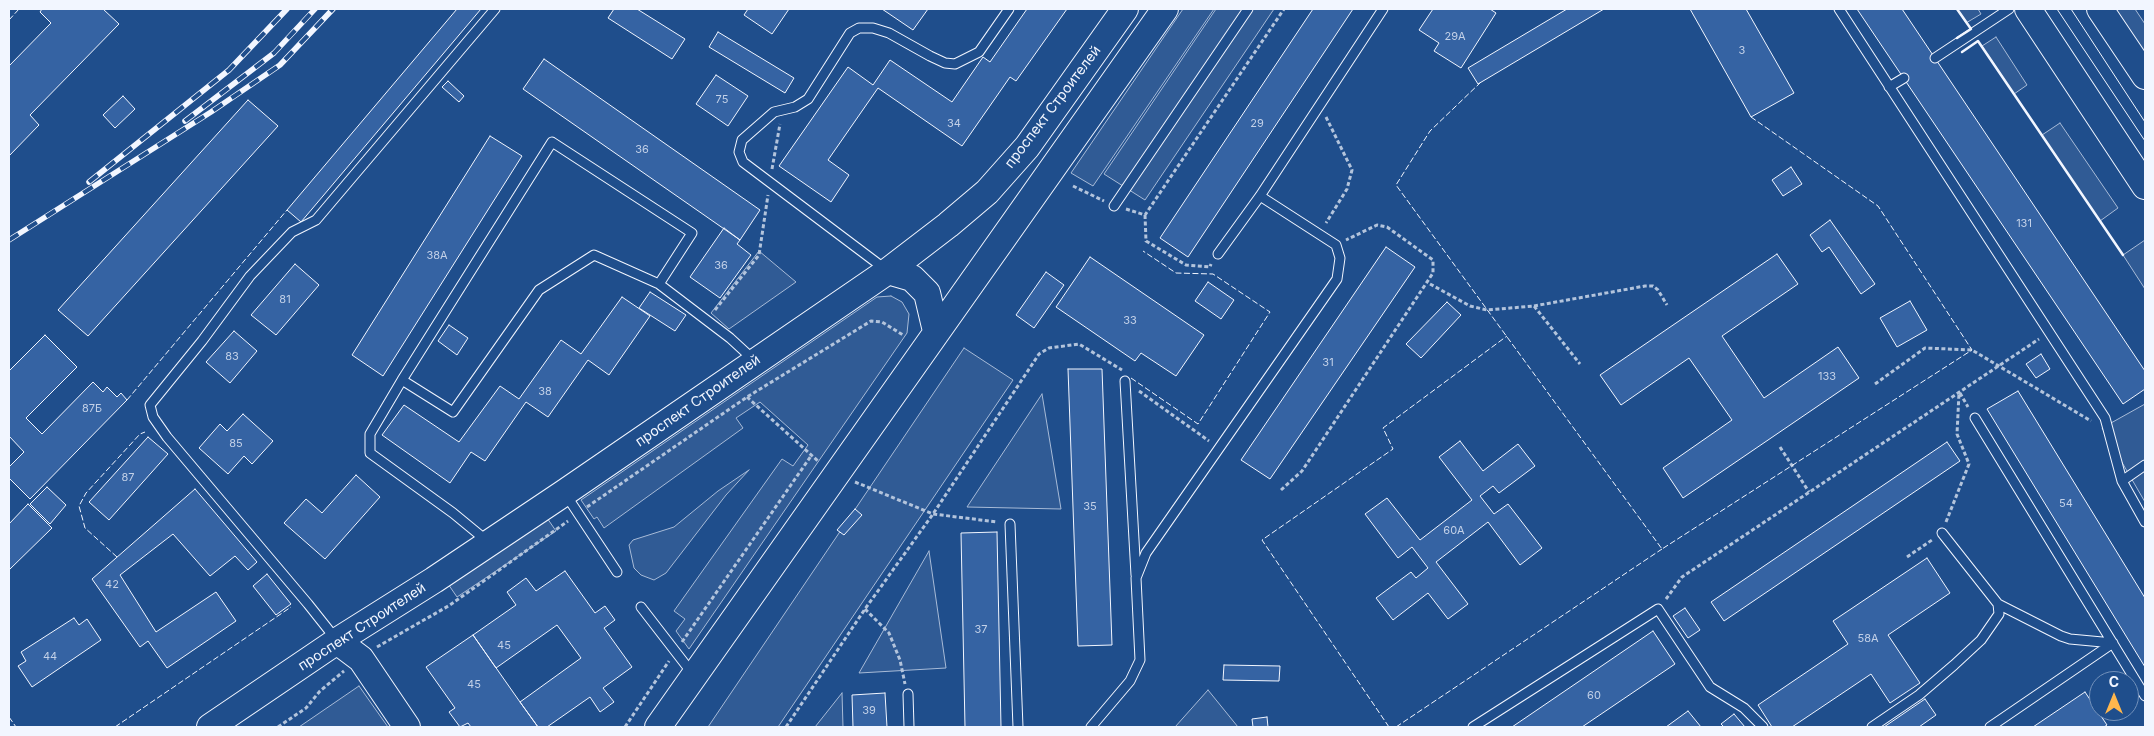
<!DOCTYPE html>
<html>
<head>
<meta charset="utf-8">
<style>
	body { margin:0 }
	#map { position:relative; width:2154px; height:736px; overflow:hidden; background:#1f4e8c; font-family:Inter,sans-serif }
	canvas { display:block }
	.frame { position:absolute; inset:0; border:10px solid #f2f6ff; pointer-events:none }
	.north { position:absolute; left:2089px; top:671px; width:50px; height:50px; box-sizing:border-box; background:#1f4e8c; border:1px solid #7391ba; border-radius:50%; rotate:0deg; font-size:14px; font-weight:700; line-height:20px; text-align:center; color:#f2f6ff }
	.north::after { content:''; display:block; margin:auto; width:18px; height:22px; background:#ffb74d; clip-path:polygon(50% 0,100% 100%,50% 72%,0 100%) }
</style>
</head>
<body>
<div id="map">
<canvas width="2154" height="736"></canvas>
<div class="frame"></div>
<div class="north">С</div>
</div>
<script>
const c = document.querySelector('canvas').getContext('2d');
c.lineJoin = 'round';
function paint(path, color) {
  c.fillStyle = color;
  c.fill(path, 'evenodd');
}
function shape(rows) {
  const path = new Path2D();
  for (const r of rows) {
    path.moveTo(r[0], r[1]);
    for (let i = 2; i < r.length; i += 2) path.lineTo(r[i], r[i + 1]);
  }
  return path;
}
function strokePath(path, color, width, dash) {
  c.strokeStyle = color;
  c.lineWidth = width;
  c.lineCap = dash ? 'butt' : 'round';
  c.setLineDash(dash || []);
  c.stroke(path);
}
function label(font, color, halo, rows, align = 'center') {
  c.font = font + ' Inter,sans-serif';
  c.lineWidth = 4;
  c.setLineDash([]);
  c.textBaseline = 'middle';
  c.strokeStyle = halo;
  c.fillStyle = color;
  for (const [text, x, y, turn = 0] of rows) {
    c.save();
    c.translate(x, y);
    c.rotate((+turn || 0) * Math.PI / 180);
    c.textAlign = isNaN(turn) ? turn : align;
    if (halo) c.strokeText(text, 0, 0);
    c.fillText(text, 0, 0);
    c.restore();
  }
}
const built = shape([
	[1183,9,1214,9,1093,186,1071,173,1183,9],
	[1216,9,1274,9,1145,200,1104,174,1216,9],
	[1957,9,1978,9,1981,14,1966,23,1957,9],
	[2114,9,2135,9,2145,24,2145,57,2114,9],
	[1996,37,2027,85,2014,94,1982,46,1996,37],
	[2060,123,2118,208,2100,221,2042,135,2060,123],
	[2145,240,2145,289,2123,255,2145,240],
	[759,251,796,282,729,329,711,313,759,251],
	[891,296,902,302,909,314,907,333,689,649,676,631,685,619,674,611,782,459,793,466,808,445,760,402,736,418,743,428,604,528,597,517,594,519,581,500,877,297,891,296],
	[964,348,1013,380,778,727,708,727,964,348],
	[1042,394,1061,509,967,507,1042,394],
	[2145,404,2145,502,2102,428,2145,404],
	[749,470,726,495,666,573,654,580,641,575,634,568,629,545,633,540,674,527,718,491,749,470],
	[545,515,556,531,457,597,446,581,545,515],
	[929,551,946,668,859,673,929,551],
	[359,686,388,727,299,727,359,686],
	[1208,690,1238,727,1175,727,1208,690],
	[842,693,843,727,815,727,842,693]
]);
const building = shape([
	[42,9,103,9,119,24,30,115,39,125,9,156,9,66,51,23,40,12,42,9],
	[457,9,481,9,301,222,287,210,457,9],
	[614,9,637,9,685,39,672,59,608,18,614,9],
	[748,9,789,9,772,34,744,15,748,9],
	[882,9,928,9,913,30,882,9],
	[1027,9,1067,9,1016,81,1010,77,962,146,878,88,828,160,849,175,831,202,779,166,848,67,873,85,890,60,952,102,983,57,990,62,1027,9],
	[1313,9,1353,9,1188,257,1160,238,1313,9],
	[1433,9,1490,9,1496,13,1461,68,1434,51,1439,43,1419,30,1433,9],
	[1567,9,1604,9,1478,84,1468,68,1567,9],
	[1690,9,1746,9,1794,93,1751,117,1690,9],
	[1857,9,1902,9,2145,371,2145,389,2123,404,1857,9],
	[718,32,794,78,785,93,709,47,718,32],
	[544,59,760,210,740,240,523,89,544,59],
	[716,75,748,96,728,126,696,104,716,75],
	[448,81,464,96,459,102,442,87,448,81],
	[123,96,135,109,115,128,103,115,123,96],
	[248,100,278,126,88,336,58,310,248,100],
	[490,136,522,156,383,376,352,355,490,136],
	[1791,167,1802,184,1783,196,1772,180,1791,167],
	[1830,220,1875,284,1861,294,1829,247,1822,252,1810,235,1830,220],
	[724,228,740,240,737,244,751,255,720,298,690,277,724,228],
	[1386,247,1415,267,1270,479,1241,460,1386,247],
	[1777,254,1798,284,1722,336,1764,398,1838,347,1859,378,1683,498,1663,468,1732,420,1689,358,1621,405,1600,375,1777,254],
	[1090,257,1204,335,1176,376,1141,353,1135,361,1056,307,1090,257],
	[295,264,319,285,276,335,251,315,295,264],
	[1046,272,1064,285,1034,328,1016,315,1046,272],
	[1208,282,1234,300,1221,319,1195,301,1208,282],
	[650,292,686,315,675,331,639,308,650,292],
	[622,297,650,316,609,375,588,360,548,417,526,402,485,461,471,452,450,483,382,435,404,405,459,442,500,386,519,399,561,340,581,354,622,297],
	[1910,301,1927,330,1897,347,1880,318,1910,301],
	[1447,302,1461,315,1421,358,1406,344,1447,302],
	[449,325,468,338,457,355,438,341,449,325],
	[234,331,257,351,230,383,206,362,234,331],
	[45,335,77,367,26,418,42,434,93,382,103,392,107,387,117,397,121,393,127,400,30,499,9,478,9,467,24,452,9,436,9,371,45,335],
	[2041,354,2050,369,2036,378,2026,364,2041,354],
	[1068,369,1102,369,1112,645,1078,646,1068,369],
	[2018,391,2145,598,2145,667,1987,409,2018,391],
	[243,414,273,441,252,464,244,456,228,474,199,448,220,424,227,431,243,414],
	[148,437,168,454,109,520,89,502,148,437],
	[1460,441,1483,471,1518,444,1535,466,1499,493,1493,486,1480,496,1494,514,1508,504,1542,548,1520,565,1488,522,1436,562,1468,604,1448,619,1428,593,1393,620,1376,598,1411,572,1416,578,1428,568,1412,547,1398,558,1365,514,1387,498,1420,540,1472,500,1439,457,1460,441],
	[1947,442,1960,461,1724,621,1711,602,1947,442],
	[356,475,380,497,325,559,284,523,306,499,322,513,356,475],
	[47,487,66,505,50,524,30,504,47,487],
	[195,489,257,562,248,570,235,556,210,576,173,534,120,575,156,632,216,592,236,621,167,668,148,641,140,647,92,579,195,489],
	[28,504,52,528,9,570,9,524,28,504],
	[855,509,862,515,844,535,837,530,855,509],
	[997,532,1001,727,965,727,961,533,997,532],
	[1927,558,1950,593,1888,635,1920,683,1890,703,1871,674,1792,727,1772,727,1758,705,1848,644,1833,621,1927,558],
	[565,571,595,613,605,606,615,620,604,628,632,667,603,688,614,702,600,712,590,697,547,727,538,727,520,702,581,658,557,625,496,668,473,635,516,605,507,592,526,578,536,591,565,571],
	[267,574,291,604,276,615,253,586,267,574],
	[1685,608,1700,630,1688,638,1673,616,1685,608],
	[74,618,79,625,87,619,101,640,32,687,18,666,26,661,21,652,74,618],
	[1653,631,1675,664,1582,727,1512,727,1653,631],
	[473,635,520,702,538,727,471,727,468,723,460,727,449,712,455,708,426,667,473,635],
	[1224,665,1280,666,1279,681,1223,680,1224,665],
	[2085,692,2107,725,2104,727,2033,727,2085,692],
	[885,693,887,727,853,727,852,695,885,693],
	[1925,699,1936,715,1919,727,1884,727,1925,699],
	[1688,711,1701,727,1666,727,1688,711],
	[1734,714,1745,727,1724,727,1721,724,1734,714],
	[1267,717,1268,727,1253,727,1252,719,1267,717]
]);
const path = shape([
	[1326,117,1352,170,1347,189,1326,223],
	[772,169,780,124],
	[1073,186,1104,201],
	[1126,209,1145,215,1284,9],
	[1145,215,1146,241,1186,265,1210,267,1211,264],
	[1430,284,1470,306,1487,310,1534,306,1580,364],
	[1534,306,1645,286,1653,286,1658,290,1667,305],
	[715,310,759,255,768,195],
	[1875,384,1925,348,1972,350,2091,421],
	[1139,391,1209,441],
	[1960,393,1968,407],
	[747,397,819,462],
	[1780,447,1809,492],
	[855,482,933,514,997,522],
	[1281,490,1302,471,1433,273,1433,260,1387,227,1377,225,1346,240],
	[587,507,747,397,871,321,882,322,903,335],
	[1946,522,1969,464,1957,434,1959,393],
	[1907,557,1932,540],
	[1666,599,1682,577,2039,339],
	[865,609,889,633,900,660,905,684],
	[682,642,811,456],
	[377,647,450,605,568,521],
	[278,727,306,708,320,691,344,671],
	[625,727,669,661],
	[786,727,865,609,933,514,1039,354,1049,348,1079,344,1122,370]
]);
const service = shape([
	[1839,9,2105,418,2122,481,2145,522],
	[1935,58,2009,9],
	[1889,87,1904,78],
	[1114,206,1248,9],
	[1218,254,1260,196,1383,9],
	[885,269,743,162,739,152,742,140,774,112,795,107,808,99,850,33,859,28,873,28,889,33,930,56,945,63,955,64,979,52,1009,9],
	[402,380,453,412,539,290,594,255,659,284,730,338,755,361],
	[1125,381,1136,575],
	[1975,418,2145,696],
	[2122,481,2145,465],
	[566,495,617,572],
	[1010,524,1018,727],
	[487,541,453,513,370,453,370,434,402,380,552,142,692,233,659,284],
	[1998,604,2061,636,2070,639,2113,643],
	[641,607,692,673],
	[335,638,308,604,167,437,153,417,150,405,202,341,250,276,292,232,316,220,495,9],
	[908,694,909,727],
	[1091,727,1130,681,1140,660,1136,578,1146,553,1337,279,1340,258,1336,245,1260,196],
	[1473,727,1658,609,1710,687,1744,708,1763,727],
	[1872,727,1919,695,1954,665,1981,640,1999,614,1998,604,1942,533],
	[1990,727,2113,643]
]);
const primary = shape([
	[2028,9,2145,186],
	[2100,9,2145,76],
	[888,271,912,278,927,293,936,331],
	[337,641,361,659,407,727],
	[210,727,337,641,434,580,564,493,888,271,948,225,987,192,1027,147,1125,9],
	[658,727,1165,9]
]);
const tram = shape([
	[2057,9,2145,141],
	[2071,9,2145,122]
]);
const rail = shape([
	[185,121,274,53,315,9],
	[89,182,229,70,287,9],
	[9,240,211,112,280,65,333,9]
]);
const fence = shape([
	[9,20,19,9],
	[1481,82,1430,131,1396,185,1662,549,1972,350,1878,206,1751,117],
	[1131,378,1198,424,1270,312,1213,274,1176,273,1143,251],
	[127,400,287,210],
	[117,557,85,528,79,506,86,493,140,434,145,432],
	[9,717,16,727],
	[115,727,291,607],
	[1389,727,1262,540,1393,449,1383,428,1507,336],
	[1396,727,1662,549]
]);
const wall = shape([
	[1957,38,1971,29,1957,9],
	[1962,52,1978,41,2123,255]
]);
const numberNames = [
	["29А",1455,37],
	["3",1742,51],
	["75",722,100],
	["34",954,124],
	["29",1257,124],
	["36",642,150],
	["131",2024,224],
	["38А",437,256],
	["36",721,266],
	["81",285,300],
	["33",1130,321],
	["83",232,357],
	["31",1328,363],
	["133",1827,377],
	["38",545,392],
	["87Б",92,409],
	["85",236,444],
	["87",128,478],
	["54",2066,504],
	["35",1090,507],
	["60А",1454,531],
	["42",112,585],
	["37",981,630],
	["58А",1868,639],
	["45",504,646],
	["44",50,657],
	["45",474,685],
	["60",1594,696],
	["39",869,711]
];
const streetNames = [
	["проспект Строителей",1053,107,-53],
	["проспект Строителей",698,401,-35],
	["проспект Строителей",362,627,-33]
];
paint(built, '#305b95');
strokePath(built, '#a8bbd7', 1);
paint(building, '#3563a3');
strokePath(building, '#f2f6ff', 1);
strokePath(service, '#f2f6ff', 11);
strokePath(primary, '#f2f6ff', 28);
strokePath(path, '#b3c4dc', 3, [4, 2.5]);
strokePath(service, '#1f4e8c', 9);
strokePath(primary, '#1f4e8c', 26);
strokePath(tram, '#f2f6ff', 1);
strokePath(rail, '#f2f6ff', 5.5);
strokePath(rail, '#1f4e8c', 4, [11]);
strokePath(fence, '#f2f6ff', 1, [6, 2.5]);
strokePath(wall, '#f2f6ff', 2.5);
label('11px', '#c3d1e8', null, numberNames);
label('14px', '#f2f6ff', '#1f4e8c', streetNames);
</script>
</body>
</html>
